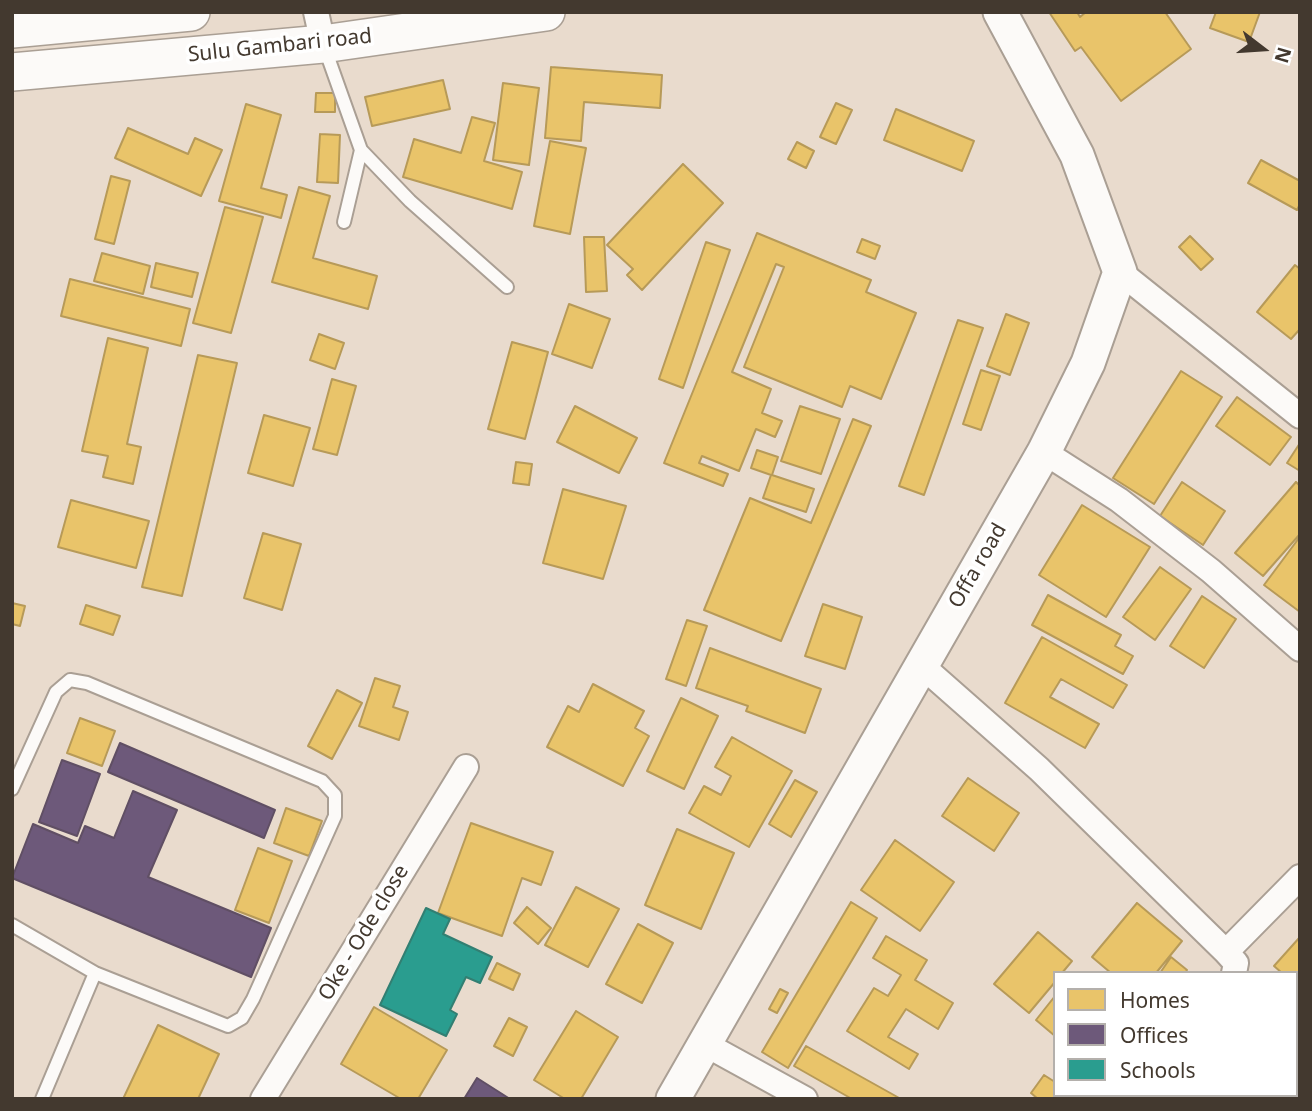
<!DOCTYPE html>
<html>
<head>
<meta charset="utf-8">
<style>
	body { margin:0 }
	#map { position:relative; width:1312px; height:1111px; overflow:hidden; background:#e9dbcd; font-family:"Noto Sans",sans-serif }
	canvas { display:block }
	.frame { position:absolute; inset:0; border:14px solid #43392f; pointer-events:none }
	.legend { position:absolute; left:1053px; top:971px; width:245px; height:126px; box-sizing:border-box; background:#fff; border:2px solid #b4b0ac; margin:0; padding:9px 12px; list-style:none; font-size:21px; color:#43392f }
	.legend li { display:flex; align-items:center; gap:14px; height:35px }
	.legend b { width:35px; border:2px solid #b4b0ac }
	.north { position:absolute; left:1228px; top:14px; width:70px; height:70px; -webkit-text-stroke:5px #fff; paint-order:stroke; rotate:107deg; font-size:19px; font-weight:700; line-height:28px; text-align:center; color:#43392f }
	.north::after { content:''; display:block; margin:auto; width:24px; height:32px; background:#43392f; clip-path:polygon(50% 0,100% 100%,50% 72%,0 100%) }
</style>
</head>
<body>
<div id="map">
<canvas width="1312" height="1111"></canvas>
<div class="frame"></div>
<ul class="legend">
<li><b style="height:19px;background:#e9c46a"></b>Homes</li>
<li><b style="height:19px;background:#6d597a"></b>Offices</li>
<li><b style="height:19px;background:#2a9d8f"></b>Schools</li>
</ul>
<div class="north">N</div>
</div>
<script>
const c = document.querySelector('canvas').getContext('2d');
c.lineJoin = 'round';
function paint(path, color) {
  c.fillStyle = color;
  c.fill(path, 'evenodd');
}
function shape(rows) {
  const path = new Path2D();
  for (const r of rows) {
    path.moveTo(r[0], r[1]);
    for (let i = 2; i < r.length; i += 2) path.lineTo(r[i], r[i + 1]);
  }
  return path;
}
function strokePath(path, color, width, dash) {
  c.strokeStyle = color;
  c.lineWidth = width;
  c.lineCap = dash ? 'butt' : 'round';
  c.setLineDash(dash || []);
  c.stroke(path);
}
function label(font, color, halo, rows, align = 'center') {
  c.font = font + ' "Noto Sans",sans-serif';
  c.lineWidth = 7;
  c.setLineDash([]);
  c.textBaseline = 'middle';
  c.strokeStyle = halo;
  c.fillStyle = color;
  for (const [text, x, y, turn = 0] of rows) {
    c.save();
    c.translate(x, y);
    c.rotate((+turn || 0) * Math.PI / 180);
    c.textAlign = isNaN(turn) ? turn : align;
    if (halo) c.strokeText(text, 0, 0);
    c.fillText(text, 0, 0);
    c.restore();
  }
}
const homes = shape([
	[1049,12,1077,12,1080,17,1086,12,1165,12,1191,49,1121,101,1081,47,1075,51,1049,12],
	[1216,12,1260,12,1249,42,1210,28,1216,12],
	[551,67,662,75,660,108,584,102,581,141,545,138,551,67],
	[443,80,450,109,372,126,365,97,443,80],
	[503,83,539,88,529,165,493,160,503,83],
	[316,93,335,93,335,112,315,112,316,93],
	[836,103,852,110,836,144,820,137,836,103],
	[246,104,281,115,261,188,287,195,281,218,219,201,246,104],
	[896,109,974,141,962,171,884,140,896,109],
	[472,117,495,123,484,161,522,172,512,209,403,177,414,139,461,153,472,117],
	[128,128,188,154,195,138,222,150,201,196,115,158,128,128],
	[320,134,340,135,338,183,317,182,320,134],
	[550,141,586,148,570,234,534,226,550,141],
	[797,142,814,151,806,168,788,159,797,142],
	[1261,160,1300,181,1300,204,1297,210,1248,183,1261,160],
	[683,164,723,203,642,290,627,275,633,269,607,245,683,164],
	[111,176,130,181,114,244,95,239,111,176],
	[299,187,330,196,313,258,377,276,368,309,272,282,299,187],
	[225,207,263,217,231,333,193,323,225,207],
	[757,233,871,280,866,292,916,313,881,399,850,386,842,407,744,367,784,267,776,264,732,372,771,389,762,413,782,421,775,437,756,429,739,471,702,456,699,463,728,474,723,486,664,463,757,233],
	[1190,236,1213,259,1201,270,1179,247,1190,236],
	[584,237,604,237,607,291,586,292,584,237],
	[862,239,880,246,875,259,857,252,862,239],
	[706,242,730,250,683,388,659,379,706,242],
	[102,253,150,266,143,294,94,281,102,253],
	[156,263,198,273,192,297,151,287,156,263],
	[1295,265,1300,269,1300,329,1291,339,1257,312,1295,265],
	[70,279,190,309,181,346,61,316,70,279],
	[569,304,610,319,592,368,552,354,569,304],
	[1006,314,1029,323,1010,375,987,366,1006,314],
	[958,320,983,328,924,495,899,486,958,320],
	[319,334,344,343,335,369,310,360,319,334],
	[108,338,148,348,127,444,141,447,133,484,103,477,108,456,82,451,108,338],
	[512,342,548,352,525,439,488,429,512,342],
	[198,355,237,363,182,596,142,587,198,355],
	[981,370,1000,376,981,430,963,424,981,370],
	[1181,371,1222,397,1154,504,1113,478,1181,371],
	[332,379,356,386,337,455,313,449,332,379],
	[1237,397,1291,437,1270,465,1216,426,1237,397],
	[575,406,637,438,619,473,557,442,575,406],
	[800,406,840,419,821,474,781,461,800,406],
	[264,415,310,428,293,486,248,473,264,415],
	[853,419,871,426,781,641,704,610,750,498,811,523,853,419],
	[1300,443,1300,471,1287,463,1300,443],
	[757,450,778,457,772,475,814,489,806,512,763,498,771,475,751,468,757,450],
	[516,462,532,464,529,485,513,483,516,462],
	[1182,482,1225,511,1203,545,1160,516,1182,482],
	[1296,482,1300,486,1300,534,1263,576,1235,553,1296,482],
	[563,489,626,506,603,579,543,563,563,489],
	[71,500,149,521,136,568,58,547,71,500],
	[1082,505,1150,547,1106,617,1039,575,1082,505],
	[263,533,301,544,282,610,244,598,263,533],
	[1299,538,1300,538,1300,612,1264,585,1299,538],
	[1160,567,1191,589,1155,640,1123,617,1160,567],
	[1048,595,1121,635,1115,646,1133,656,1123,674,1032,625,1048,595],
	[1202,596,1236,619,1204,668,1170,646,1202,596],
	[12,603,25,606,20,626,12,624,12,603],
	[823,604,862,617,845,669,805,656,823,604],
	[86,605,120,616,113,635,80,624,86,605],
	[687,620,707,626,686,686,666,679,687,620],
	[1042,637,1127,685,1113,708,1061,679,1050,697,1099,724,1085,748,1005,703,1042,637],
	[710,648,821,689,805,733,746,711,748,706,696,688,710,648],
	[375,678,400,686,393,707,408,712,399,740,359,726,375,678],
	[593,684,644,711,635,728,649,736,623,786,547,747,568,706,579,712,593,684],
	[337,690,362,703,332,759,308,746,337,690],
	[681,698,718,716,684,789,647,771,681,698],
	[80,718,115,731,102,766,67,753,80,718],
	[732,737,792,771,749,847,689,813,704,786,721,795,731,776,715,767,732,737],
	[968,778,1019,813,994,851,942,816,968,778],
	[795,780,817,792,791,837,769,824,795,780],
	[286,808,322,821,309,856,274,843,286,808],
	[471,823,553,852,541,885,522,878,502,936,438,913,471,823],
	[677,829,734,853,701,929,645,905,677,829],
	[895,840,954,882,920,931,861,890,895,840],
	[258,848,292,861,269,923,235,910,258,848],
	[576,887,619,909,588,967,545,945,576,887],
	[851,902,877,918,788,1068,762,1052,851,902],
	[1137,903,1182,941,1156,973,1111,973,1092,957,1137,903],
	[527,907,551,928,538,944,514,923,527,907],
	[638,924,673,943,642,1003,606,984,638,924],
	[1038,932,1072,961,1062,973,1055,973,1055,982,1029,1013,994,984,1038,932],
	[886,936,927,960,915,980,953,1003,938,1029,906,1009,888,1037,918,1054,909,1069,847,1031,874,988,888,996,901,975,873,958,886,936],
	[1300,937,1300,988,1296,985,1296,973,1282,973,1274,966,1300,937],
	[1171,957,1187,970,1185,973,1160,973,1171,957],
	[497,963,520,974,513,990,489,979,497,963],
	[780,989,788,993,777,1013,769,1009,780,989],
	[1296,992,1300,996,1300,1034,1296,1038,1296,992],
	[1055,996,1055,1036,1036,1020,1055,996],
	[374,1007,447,1050,418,1099,401,1099,341,1064,374,1007],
	[576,1011,618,1037,581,1099,565,1099,534,1080,576,1011],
	[509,1018,527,1027,513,1056,494,1046,509,1018],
	[158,1025,219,1054,198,1099,123,1099,158,1025],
	[1300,1043,1300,1099,1280,1099,1278,1095,1296,1095,1296,1044,1300,1043],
	[806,1046,901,1099,852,1099,794,1066,806,1046],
	[1044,1075,1055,1082,1055,1095,1065,1095,1062,1099,1038,1099,1031,1093,1044,1075],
	[1086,1095,1183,1095,1180,1099,1083,1099,1086,1095]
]);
const offices = shape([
	[120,743,275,810,264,838,108,772,120,743],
	[62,760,100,774,77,836,39,822,62,760],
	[133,791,177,810,148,877,271,928,251,977,12,878,33,824,78,843,85,826,114,838,133,791],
	[477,1078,510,1099,464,1099,477,1078]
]);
const schools = shape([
	[426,908,450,919,443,934,492,957,480,983,466,977,450,1010,457,1014,446,1036,380,1005,426,908]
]);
const lane = shape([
	[324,46,361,150,410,201,507,287],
	[344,222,361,150],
	[12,789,56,692,70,680,87,683,322,781,335,795,335,816,253,999,242,1018,228,1026,95,973,12,925],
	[42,1099,95,973]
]);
const street = shape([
	[316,12,323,44],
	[1120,272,1300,416],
	[1044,452,1119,500,1211,571,1300,649],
	[921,665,1039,769,1226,952],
	[1234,973,1236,963,1226,952,1300,877],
	[703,1043,805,1099],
	[1255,1095,1256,1099],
	[263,1099,466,767]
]);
const secondary = shape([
	[673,1099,1044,452,1088,363,1120,272,1077,155,1000,12]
]);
const primary = shape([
	[12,29,191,12],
	[12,72,323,44,546,12]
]);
const streetNames = [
	["Sulu Gambari road",280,46,-6],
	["Offa road",978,566,-60],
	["Oke - Ode close",364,933,-59]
];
paint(homes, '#e9c46a');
strokePath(homes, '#b79a58', 2);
paint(offices, '#6d597a');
strokePath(offices, '#604f64', 2);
paint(schools, '#2a9d8f');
strokePath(schools, '#327f72', 2);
strokePath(lane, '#aa9f94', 16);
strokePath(street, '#aa9f94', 28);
strokePath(secondary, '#aa9f94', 37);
strokePath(primary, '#aa9f94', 40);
strokePath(lane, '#fcfaf8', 12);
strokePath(street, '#fcfaf8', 24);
strokePath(secondary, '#fcfaf8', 33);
strokePath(primary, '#fcfaf8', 37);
label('21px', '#43392f', '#fff', streetNames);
</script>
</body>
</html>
